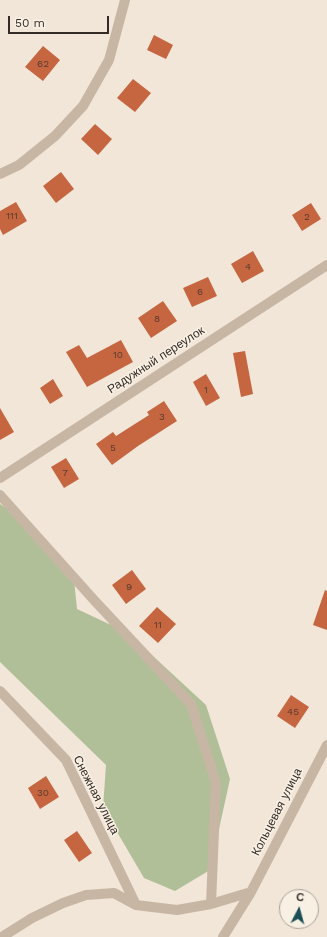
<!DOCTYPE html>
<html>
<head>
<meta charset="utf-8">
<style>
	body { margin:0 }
	#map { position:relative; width:327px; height:937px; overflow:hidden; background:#f1e6d8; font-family:"Work Sans",sans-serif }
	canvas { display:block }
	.north { position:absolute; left:279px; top:889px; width:40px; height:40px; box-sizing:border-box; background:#f9f0e4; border:1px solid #aaa198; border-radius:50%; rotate:6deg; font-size:11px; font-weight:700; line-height:16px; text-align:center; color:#342b26 }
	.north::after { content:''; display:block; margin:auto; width:14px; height:18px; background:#1c4f55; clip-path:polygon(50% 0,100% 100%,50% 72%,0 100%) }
	.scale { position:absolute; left:8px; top:16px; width:101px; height:18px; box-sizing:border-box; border:2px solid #342b26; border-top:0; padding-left:5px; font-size:12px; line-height:14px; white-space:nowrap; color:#342b26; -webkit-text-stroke:3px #f9f0e4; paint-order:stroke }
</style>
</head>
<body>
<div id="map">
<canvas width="327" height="937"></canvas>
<div class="north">С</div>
<div class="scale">50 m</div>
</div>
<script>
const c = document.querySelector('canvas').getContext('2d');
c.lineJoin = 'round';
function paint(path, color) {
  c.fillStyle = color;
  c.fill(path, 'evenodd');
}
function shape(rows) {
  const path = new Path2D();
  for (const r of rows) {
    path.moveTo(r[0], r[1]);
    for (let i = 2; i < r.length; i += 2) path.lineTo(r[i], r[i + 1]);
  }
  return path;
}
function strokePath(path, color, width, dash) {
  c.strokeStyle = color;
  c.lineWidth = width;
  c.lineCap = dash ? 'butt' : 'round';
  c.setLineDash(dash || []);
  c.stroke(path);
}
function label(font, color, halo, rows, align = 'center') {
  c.font = font + ' "Work Sans",sans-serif';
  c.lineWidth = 3;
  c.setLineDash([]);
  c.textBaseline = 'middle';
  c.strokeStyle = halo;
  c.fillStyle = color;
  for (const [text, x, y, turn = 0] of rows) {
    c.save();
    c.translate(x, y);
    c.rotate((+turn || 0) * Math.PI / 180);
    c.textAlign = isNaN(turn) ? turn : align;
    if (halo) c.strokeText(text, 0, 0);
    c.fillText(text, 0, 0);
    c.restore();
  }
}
const green = shape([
	[0,504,16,515,73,570,77,609,128,633,206,705,230,779,210,870,175,891,144,878,103,808,106,765,0,662]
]);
const building = shape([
	[154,35,173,45,166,59,147,50],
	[43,46,60,60,43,81,25,67],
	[133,79,151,93,135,112,117,98],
	[95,124,112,139,98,155,81,139],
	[61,172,74,189,56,203,43,186],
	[16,202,27,221,3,235,0,229,0,211],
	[311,203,321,219,302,231,292,215],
	[253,251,264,271,242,283,231,264],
	[208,277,217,296,192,307,183,288],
	[163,301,177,321,151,338,138,318],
	[121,340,133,362,87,387,66,352,79,345,87,358],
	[245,351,253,394,241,397,233,353],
	[206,374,220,398,206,406,193,382],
	[53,379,63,396,50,404,40,388],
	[164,401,177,421,138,446,112,465,96,444,113,432,116,436,149,415,147,412],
	[0,408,14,432,0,440],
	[66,458,79,479,64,488,51,467],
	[132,570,146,589,126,604,112,585],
	[325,590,327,591,327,630,313,625],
	[157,607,176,624,158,643,139,626],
	[291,695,309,707,295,728,277,716],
	[46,776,59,797,40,809,28,788],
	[77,831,92,853,79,862,64,840]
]);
const street = shape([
	[0,174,19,165,55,136,83,106,109,60,125,0],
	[0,478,327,265],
	[0,495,94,600,191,704,216,783,211,904],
	[0,691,66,760,136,905],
	[2,937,32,918,63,903,86,895,114,893,136,905,177,910,211,904,251,892],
	[223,937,251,892,327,745]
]);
const numberNames = [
	["62",43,64],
	["111",12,216],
	["2",307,217],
	["4",248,267],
	["6",200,292],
	["8",157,319],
	["10",118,355],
	["1",206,390],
	["3",162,417],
	["5",113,448],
	["7",65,473],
	["9",129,587],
	["11",158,625],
	["45",293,712],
	["30",43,793]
];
const streetNames = [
	["Радужный переулок",156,360,-33],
	["Снежная улица",96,795,63],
	["Кольцевая улица",277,812,-63]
];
paint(green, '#b1bf98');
paint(building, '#c56641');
strokePath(street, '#c8b6a4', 10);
label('10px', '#583a2d', null, numberNames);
label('12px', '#342b26', '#f9f0e4', streetNames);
</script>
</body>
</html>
